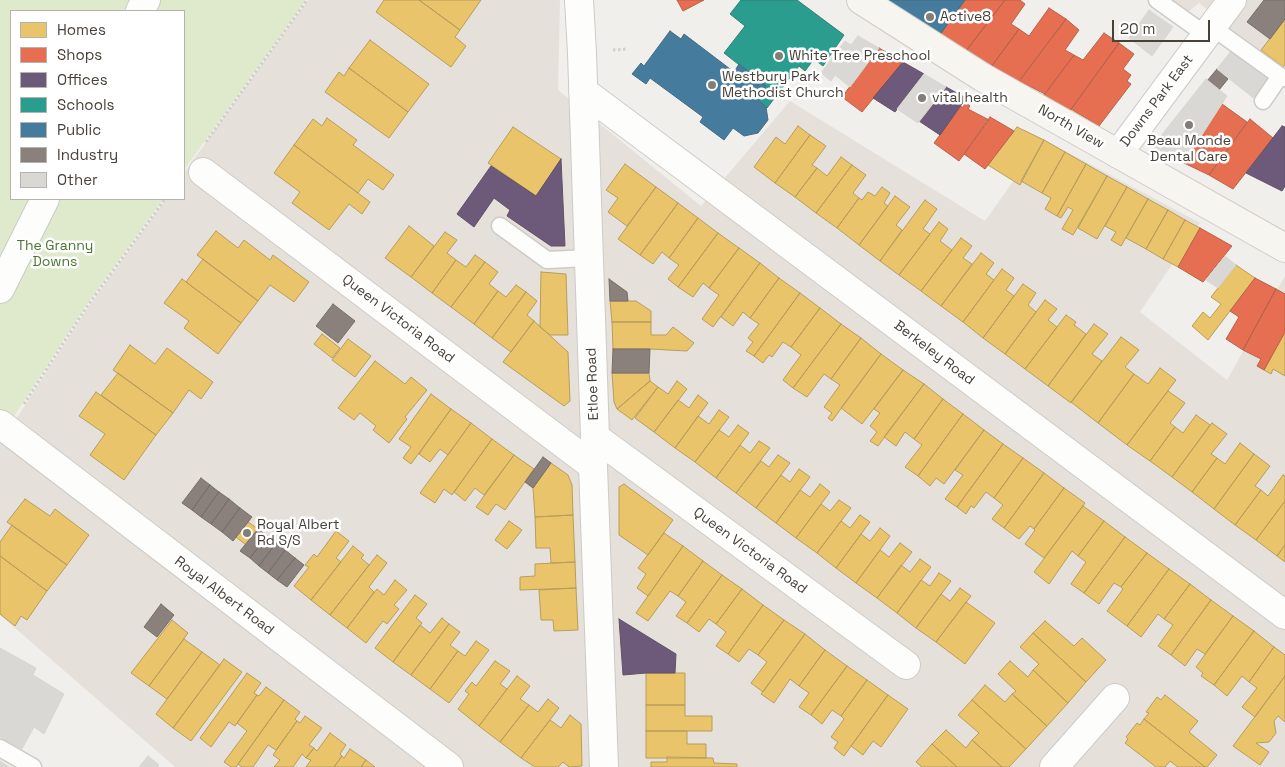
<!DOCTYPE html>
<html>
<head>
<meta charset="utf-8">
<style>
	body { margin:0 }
	#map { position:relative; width:1285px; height:767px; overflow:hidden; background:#f1efeb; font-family:"Space Grotesk",sans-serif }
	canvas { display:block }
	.legend { position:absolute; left:10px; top:10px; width:175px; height:190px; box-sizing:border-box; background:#fff; border:1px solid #b5b3af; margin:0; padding:6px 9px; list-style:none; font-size:15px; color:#474138 }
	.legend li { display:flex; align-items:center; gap:10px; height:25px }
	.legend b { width:25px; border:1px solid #b5b3af }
	.scale { position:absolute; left:1112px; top:20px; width:98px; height:22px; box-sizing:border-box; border:2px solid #474138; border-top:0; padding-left:6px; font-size:15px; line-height:18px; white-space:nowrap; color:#474138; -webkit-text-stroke:4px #fff; paint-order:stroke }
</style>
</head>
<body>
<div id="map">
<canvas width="1285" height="767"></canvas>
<ul class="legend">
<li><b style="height:14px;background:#e9c46a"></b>Homes</li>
<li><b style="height:14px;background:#e76f51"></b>Shops</li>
<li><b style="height:14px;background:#6d597a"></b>Offices</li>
<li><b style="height:14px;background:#2a9d8f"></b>Schools</li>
<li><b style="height:14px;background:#457b9d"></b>Public</li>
<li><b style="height:14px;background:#8a817c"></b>Industry</li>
<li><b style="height:14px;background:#dad8d4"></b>Other</li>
</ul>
<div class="scale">20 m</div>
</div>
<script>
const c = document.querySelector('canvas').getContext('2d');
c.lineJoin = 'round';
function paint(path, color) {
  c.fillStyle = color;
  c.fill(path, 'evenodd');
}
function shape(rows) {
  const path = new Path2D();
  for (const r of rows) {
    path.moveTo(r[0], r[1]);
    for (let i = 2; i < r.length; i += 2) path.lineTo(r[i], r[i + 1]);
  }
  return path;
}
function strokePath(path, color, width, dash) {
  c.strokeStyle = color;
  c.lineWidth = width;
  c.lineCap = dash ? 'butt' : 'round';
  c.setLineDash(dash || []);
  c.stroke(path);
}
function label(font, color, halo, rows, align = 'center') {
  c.font = font + ' "Space Grotesk",sans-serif';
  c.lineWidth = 5;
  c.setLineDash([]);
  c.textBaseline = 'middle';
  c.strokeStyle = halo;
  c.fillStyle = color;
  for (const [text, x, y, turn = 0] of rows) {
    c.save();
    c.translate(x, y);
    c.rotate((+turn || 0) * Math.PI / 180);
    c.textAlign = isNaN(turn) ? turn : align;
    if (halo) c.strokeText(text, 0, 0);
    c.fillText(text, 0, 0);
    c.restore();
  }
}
const residential = shape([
	[308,0,560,0,558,90,701,206,790,101,985,221,1043,139,1200,223,1140,312,1227,380,1285,276,1285,767,175,767,0,615,0,444,87,309,166,199,184,199,184,173],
	[1168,0,1285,0,1285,69,1283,71,1199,3,1187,13]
]);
const green = shape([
	[0,0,306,0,184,170,184,11,11,11,11,199,163,199,85,307,0,438]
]);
const homes = shape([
	[384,0,419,0,460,30,455,37,466,46,451,67,376,12,384,0],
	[419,0,481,0,460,30,419,0],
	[1285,19,1285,65,1283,67,1261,50,1285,19],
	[370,40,429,84,408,112,349,68,370,40],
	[349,68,408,112,389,138,325,92,339,72,344,76,349,68],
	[327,118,357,140,353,145,394,175,383,190,368,179,358,193,294,145,313,119,322,126,327,118],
	[798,126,810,135,775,183,754,167,776,137,785,144,798,126],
	[513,127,561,159,536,196,488,163,513,127],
	[1017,127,1044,140,1020,185,988,165,1017,127],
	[810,135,826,146,812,165,817,168,795,197,775,183,810,135],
	[1044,140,1065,152,1042,193,1021,181,1044,140],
	[294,145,370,202,362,214,349,204,329,230,292,203,300,192,274,173,294,145],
	[1065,152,1086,164,1057,216,1045,209,1051,198,1042,193,1065,152],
	[841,157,852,165,816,213,795,197,817,168,827,176,841,157],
	[625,164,656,187,627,226,608,212,618,198,606,190,625,164],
	[1086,164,1107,176,1073,235,1062,229,1073,210,1068,207,1061,218,1057,216,1086,164],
	[852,165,866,175,853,193,859,198,837,228,816,213,852,165],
	[1107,176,1127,187,1097,239,1078,228,1107,176],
	[656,187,678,203,640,255,618,239,656,187],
	[882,187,890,193,884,203,888,206,859,245,837,228,859,198,862,200,868,192,875,196,882,187],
	[1127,187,1148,199,1121,246,1111,240,1116,232,1105,226,1127,187],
	[895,196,910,207,896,225,902,230,880,261,859,245,895,196],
	[1148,199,1168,210,1146,249,1126,238,1148,199],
	[925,200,937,209,923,229,930,234,899,275,880,261,925,200],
	[678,203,698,218,669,258,662,252,653,264,640,255,678,203],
	[1168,210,1185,220,1163,259,1146,249,1168,210],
	[698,218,718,233,678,287,668,279,679,265,669,258,698,218],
	[1185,220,1200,228,1178,267,1163,259,1185,220],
	[939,222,948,229,940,241,952,250,921,291,899,275,939,222],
	[409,226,434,246,411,277,385,258,409,226],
	[216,231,238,248,244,240,270,260,273,255,309,282,294,302,270,285,258,301,197,255,216,231],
	[445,232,457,240,447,253,456,260,432,293,411,277,445,232],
	[718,233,739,248,709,288,703,283,693,297,678,287,718,233],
	[961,238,972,246,963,258,972,264,941,306,921,291,961,238],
	[739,248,760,263,713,327,702,319,719,295,709,288,739,248],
	[981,253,994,263,986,274,994,280,963,322,941,306,981,253],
	[475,255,485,262,451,307,432,293,456,260,466,267,475,255],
	[203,259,258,301,241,323,186,282,203,259],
	[485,262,498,272,489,284,498,291,474,324,451,307,485,262],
	[760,263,779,278,750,318,743,312,733,326,721,317,760,263],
	[1236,265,1255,278,1208,340,1192,326,1203,312,1210,318,1221,304,1211,297,1236,265],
	[1002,269,1014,278,1006,290,1014,296,983,338,963,322,1002,269],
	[541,272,566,274,568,335,550,335,540,327,541,272],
	[779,278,800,293,754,356,746,351,753,342,748,338,759,324,750,318,779,278],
	[182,279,241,323,218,354,184,328,189,321,164,303,182,279],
	[1023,284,1036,293,1028,305,1036,312,1005,354,983,338,1023,284],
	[516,285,526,292,492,338,474,324,498,291,506,297,516,285],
	[526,292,537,301,527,315,534,321,511,352,492,338,526,292],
	[800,293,820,308,791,347,783,342,772,357,769,355,763,363,754,356,800,293],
	[1045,300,1057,309,1048,320,1057,327,1025,369,1005,354,1045,300],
	[610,301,636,301,651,311,651,322,612,322,610,301],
	[820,308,841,324,793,388,783,380,801,355,791,347,820,308],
	[1066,315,1076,322,1074,325,1086,334,1048,386,1025,369,1066,315],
	[534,321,568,352,570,401,564,406,503,362,534,321],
	[612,322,651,322,651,335,666,335,673,327,694,343,687,351,650,349,613,349,612,322],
	[841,324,861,338,831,379,824,374,807,397,793,388,841,324],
	[1094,324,1108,334,1092,354,1102,361,1071,403,1048,386,1094,324],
	[1285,332,1285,376,1273,369,1271,374,1264,370,1285,332],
	[322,334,340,348,332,358,314,344,322,334],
	[1121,337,1139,350,1125,367,1134,374,1098,423,1071,402,1121,337],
	[861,338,881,354,832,421,828,418,832,413,824,407,840,385,831,379,861,338],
	[348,339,371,356,355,377,332,360,348,339],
	[130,345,155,364,167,348,213,382,201,399,189,390,173,413,113,370,130,345],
	[881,354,903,370,862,424,841,408,881,354],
	[375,361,405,384,411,377,427,390,405,417,407,419,389,443,373,430,376,426,360,413,354,420,338,408,375,361],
	[1160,368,1176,380,1127,445,1098,423,1134,374,1148,384,1160,368],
	[903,370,924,384,878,446,870,441,877,432,870,426,880,413,874,409,903,370],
	[118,373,173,413,156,435,101,395,118,373],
	[612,373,649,373,650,381,617,409,614,402,612,373],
	[650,381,658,387,632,420,617,409,650,381],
	[677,381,687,389,654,432,635,418,658,387,668,394,677,381],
	[924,384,943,399,914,439,905,432,896,446,884,437,924,384],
	[1168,391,1185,403,1170,423,1175,427,1150,461,1127,445,1168,391],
	[96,392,156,435,124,480,90,455,105,434,79,416,96,392],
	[431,394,451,409,411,464,403,458,411,447,399,439,431,394],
	[698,395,708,403,675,448,654,432,678,400,689,408,698,395],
	[943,399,963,414,918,476,905,467,922,445,914,439,943,399],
	[451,409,471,423,448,455,440,449,430,462,419,454,451,409],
	[719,410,729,417,695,462,675,448,698,416,709,424,719,410],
	[963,414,984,430,944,484,936,478,930,486,918,476,963,414],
	[1196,415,1210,425,1172,477,1150,461,1175,427,1183,433,1196,415],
	[471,423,492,439,452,495,444,489,435,503,420,493,471,423],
	[1212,423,1227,434,1211,454,1217,458,1192,492,1172,477,1212,423],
	[738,425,749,433,716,478,695,462,719,430,729,437,738,425],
	[984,430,1003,444,957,507,945,499,963,475,955,470,984,430],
	[492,439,514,455,484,495,475,488,465,501,454,492,492,439],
	[759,441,770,448,736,493,716,478,740,445,750,453,759,441],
	[1240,443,1254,454,1214,509,1192,492,1217,458,1225,464,1240,443],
	[1003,444,1023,458,994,498,986,492,974,508,971,506,966,514,957,507,1003,444],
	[1254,454,1270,466,1255,486,1261,490,1235,525,1214,509,1254,454],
	[514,455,534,469,505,510,496,504,488,515,476,507,514,455],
	[778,455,790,463,756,508,736,493,761,461,769,467,778,455],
	[1023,458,1044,473,1004,528,992,519,1003,505,994,498,1023,458],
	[551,463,568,475,572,485,573,515,535,517,533,488,551,463],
	[799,469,810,477,776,523,756,508,781,475,790,482,799,469],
	[1044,473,1064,488,1034,529,1030,526,1019,539,1004,528,1044,473],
	[1283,475,1285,476,1285,501,1256,540,1235,525,1261,490,1268,496,1283,475],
	[624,484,673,520,648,555,619,535,619,487,624,484],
	[820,484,830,492,796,538,776,523,800,490,810,497,820,484],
	[1064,488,1085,503,1044,558,1025,544,1035,530,1034,529,1064,488],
	[25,499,50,516,55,509,89,535,67,565,7,522,25,499],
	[839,500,851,508,817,553,796,538,821,504,830,511,839,500],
	[1285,501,1285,545,1277,556,1256,540,1285,501],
	[1083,506,1104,521,1078,556,1072,551,1049,584,1034,572,1083,506],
	[573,515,575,562,551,563,550,548,536,548,535,517,573,515],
	[860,515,870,522,836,568,817,553,841,521,850,528,860,515],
	[509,521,522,530,507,549,495,540,509,521],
	[1104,521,1125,537,1084,593,1071,584,1086,562,1078,556,1104,521],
	[248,522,258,529,246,545,236,537,248,522],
	[12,525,67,565,47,591,0,556,0,542,12,525],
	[880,528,890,536,856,583,836,568,861,534,870,541,880,528],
	[336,531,349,541,336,558,341,562,311,600,294,586,309,567,305,565,314,554,317,557,336,531],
	[664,533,683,546,648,596,637,588,646,574,638,568,664,533],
	[1125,537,1147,553,1121,587,1114,583,1099,604,1084,593,1125,537],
	[900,543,912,552,877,598,856,583,880,550,889,557,900,543],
	[1285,545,1285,562,1277,556,1285,545],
	[353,546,364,555,361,558,369,565,330,615,311,600,353,546],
	[683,546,703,561,678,596,670,591,648,621,636,613,683,546],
	[1147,553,1169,569,1127,626,1107,611,1123,589,1121,587,1147,553],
	[377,555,387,563,369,587,374,592,347,628,330,615,377,555],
	[0,556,47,591,27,620,21,616,15,626,0,614,0,556],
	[920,559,931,567,897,613,877,598,901,565,910,572,920,559],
	[703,561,722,575,687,623,676,616,686,602,678,596,703,561],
	[575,562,576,588,520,590,520,577,535,576,535,564,575,562],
	[1169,569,1190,584,1164,619,1158,614,1141,637,1127,626,1169,569],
	[939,573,951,581,916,628,897,613,921,580,930,586,939,573],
	[722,575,742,589,716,624,709,619,699,632,687,623,722,575],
	[395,580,407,590,394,605,399,609,387,624,383,621,366,643,347,628,377,589,384,595,395,580],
	[1190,584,1211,600,1171,655,1158,646,1173,625,1164,619,1190,584],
	[576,588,578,630,554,631,553,620,541,620,539,590,576,588],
	[960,588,971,596,936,642,916,628,941,594,950,601,960,588],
	[742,589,763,605,728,654,716,646,726,632,716,624,742,589],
	[415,595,427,604,416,618,422,623,393,662,375,648,415,595],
	[1211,600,1233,616,1205,654,1197,649,1185,666,1171,655,1211,600],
	[966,602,995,623,965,664,936,642,966,602],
	[763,605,784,620,758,655,749,649,739,662,728,654,763,605],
	[1233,616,1254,631,1214,685,1201,676,1203,673,1196,667,1233,616],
	[442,618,449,624,411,675,393,662,420,625,430,633,442,618],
	[172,620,188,633,149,686,131,673,172,620],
	[784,620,805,634,763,692,751,683,767,662,758,655,784,620],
	[1045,621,1074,646,1082,638,1106,660,1086,682,1033,633,1045,621],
	[449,624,460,632,450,645,458,651,430,689,411,675,449,624],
	[1254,631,1274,647,1249,682,1242,676,1227,696,1214,685,1254,631],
	[1033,633,1086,682,1068,703,1033,670,1039,664,1020,647,1033,633],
	[805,634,825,650,799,686,790,679,774,703,761,694,805,634],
	[184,639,202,652,167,699,149,686,184,639],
	[476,641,489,650,449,703,430,689,458,651,465,656,476,641],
	[1274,647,1285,655,1285,676,1255,717,1242,707,1257,688,1249,682,1274,647],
	[825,650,847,666,811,715,799,707,809,693,799,686,825,650],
	[202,652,220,665,173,728,156,714,202,652],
	[224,659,242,672,191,741,173,728,224,659],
	[495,661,510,671,500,684,507,689,479,726,458,709,469,694,465,691,472,682,476,686,495,661],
	[1010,661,1028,677,1033,670,1068,703,1047,726,1012,694,1016,691,998,674,1010,661],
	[847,666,867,680,841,716,832,710,822,724,811,715,847,666],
	[247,673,261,683,254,693,257,695,235,726,229,722,211,747,200,738,247,673],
	[646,673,685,673,685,705,646,705,646,673],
	[517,676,530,686,520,699,529,705,500,742,479,726,517,676],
	[1285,676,1285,722,1278,716,1274,721,1276,733,1269,742,1256,743,1269,752,1260,765,1233,746,1285,676],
	[867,680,888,695,844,756,834,748,838,742,831,737,844,719,841,716,867,680],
	[985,685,1005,702,1012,694,1047,726,1026,749,972,700,985,685],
	[266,687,284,700,236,767,231,767,224,762,247,731,237,723,257,695,259,696,266,687],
	[888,695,908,709,881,747,873,741,863,755,851,746,888,695],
	[1165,695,1198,721,1189,732,1217,755,1207,767,1205,767,1144,719,1149,713,1146,712,1157,697,1161,700,1165,695],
	[548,699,559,708,521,758,500,742,529,705,538,712,548,699],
	[284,700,300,712,295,719,297,721,276,750,268,745,253,767,242,767,238,764,284,700],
	[972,700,1026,749,1009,767,1002,767,972,740,979,733,958,715,972,700],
	[646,705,685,705,685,716,712,716,712,731,646,731,646,705],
	[570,715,581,724,582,766,569,767,563,762,558,767,535,767,521,758,550,720,561,728,570,715],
	[305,716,322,728,309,745,314,748,306,758,302,754,293,767,274,767,280,760,273,755,297,721,300,723,305,716],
	[1144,719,1205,767,1178,767,1170,761,1165,767,1156,767,1125,743,1128,739,1126,737,1137,723,1140,725,1144,719],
	[946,730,966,748,972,740,1002,767,957,767,932,744,946,730],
	[646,731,687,731,687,744,706,744,706,758,646,758,646,731],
	[330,733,346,745,340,754,342,756,334,767,306,767,311,760,306,758,314,748,317,751,330,733],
	[932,744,957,767,922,767,916,762,932,744],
	[350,749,366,760,361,767,334,767,342,756,344,758,350,749],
	[667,757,713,758,714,763,737,764,737,767,651,767,651,762,667,762,667,757],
	[366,760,375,767,361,767,366,760]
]);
const shops = shape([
	[677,0,704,0,683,11,677,0],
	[965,0,1005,0,966,51,940,34,965,0],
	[1005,0,1020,0,1025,4,1011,24,1019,29,991,67,966,51,1005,0],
	[1049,8,1066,19,1018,83,991,67,1019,29,1029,36,1049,8],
	[1066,19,1079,30,1065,50,1074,55,1045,94,1019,81,1066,19],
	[1104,33,1119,43,1070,111,1043,96,1074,55,1083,60,1104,33],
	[1119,43,1134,54,1123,69,1131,75,1127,81,1131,84,1099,126,1071,109,1119,43],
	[879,48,903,62,862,112,842,97,879,48],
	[966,103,970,106,968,109,989,120,959,161,934,143,961,106,962,108,966,103],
	[1222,104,1247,122,1209,175,1184,163,1222,104],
	[990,117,1014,131,985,169,964,154,990,117],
	[1250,119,1273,138,1233,189,1209,175,1250,119],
	[1200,228,1232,246,1203,282,1178,267,1200,228],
	[1255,278,1276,289,1243,350,1226,339,1239,317,1230,311,1255,278],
	[1276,289,1285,294,1285,332,1264,370,1257,366,1261,359,1243,350,1276,289]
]);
const offices = shape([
	[903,62,924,74,895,112,873,98,903,62],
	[946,87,966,98,940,135,919,121,946,87],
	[1282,126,1285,127,1285,186,1282,191,1246,173,1282,126],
	[561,159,565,246,551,246,507,216,510,210,494,198,474,227,457,214,491,166,536,196,561,159],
	[619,619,676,654,675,673,646,673,623,675,619,619]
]);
const schools = shape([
	[741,0,797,0,844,35,823,66,814,59,805,71,799,66,767,108,756,98,766,86,724,53,745,26,730,14,741,0]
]);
const public = shape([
	[882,0,965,0,939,36,882,0],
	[670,31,681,39,684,34,734,72,739,64,766,86,756,98,766,107,768,120,758,133,744,136,733,128,724,140,700,122,703,117,650,78,646,84,632,74,641,63,644,66,670,31]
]);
const industry = shape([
	[1264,0,1285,0,1285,19,1270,39,1247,22,1264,0],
	[1217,69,1228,79,1219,90,1207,81,1217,69],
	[609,279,627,292,628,301,610,301,609,279],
	[333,304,355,321,338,343,316,326,333,304],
	[613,349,650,349,649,373,612,373,613,349],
	[543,457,551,463,533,488,525,482,543,457],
	[201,478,210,485,192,510,182,503,201,478],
	[210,485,219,492,201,517,192,510,210,485],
	[219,492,229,499,211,524,201,517,219,492],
	[229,499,240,508,222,532,211,524,229,499],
	[240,508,252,517,233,541,222,532,240,508],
	[258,529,267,536,250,558,240,551,258,529],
	[267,536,276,543,259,566,250,558,267,536],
	[276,543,285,550,268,573,259,566,276,543],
	[285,550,295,558,277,580,268,573,285,550],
	[295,558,304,565,287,587,277,580,295,558],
	[161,604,174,615,157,637,144,627,161,604]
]);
const building = shape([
	[1149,10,1173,27,1152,56,1129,38,1149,10],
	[858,36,879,48,850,87,835,75,831,81,821,73,845,41,851,45,858,36],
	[1235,46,1275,76,1256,100,1217,69,1235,46],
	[924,74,946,87,918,123,897,109,924,74],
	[1206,79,1227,96,1184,163,1153,146,1206,79],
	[1225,256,1236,265,1218,288,1206,280,1225,256],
	[0,648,36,668,33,675,64,694,44,734,34,727,22,749,0,737,0,648],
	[148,756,159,765,157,767,139,767,148,756],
	[0,761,9,767,0,767,0,761]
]);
const path = shape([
	[613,50,627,49],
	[206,142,307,0],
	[24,404,86,308,165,199]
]);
const lane = shape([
	[1157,0,1206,35],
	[1212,27,1280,76,1285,78],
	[1263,101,1280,76],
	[500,226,547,260,589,258],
	[0,748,33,767]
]);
const street = shape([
	[579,0,582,53,595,437,593,466,604,767],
	[140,11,146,0],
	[583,91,1285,615],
	[1118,154,1232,0],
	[203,172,593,466],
	[0,289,45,199],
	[0,424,449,767],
	[595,437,906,665],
	[1054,767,1115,698]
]);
const secondary = shape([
	[861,0,982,77,1285,248]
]);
const markers = [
	[930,17,5,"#827e77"],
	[779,56,5,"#827e77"],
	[712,85,5,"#827e77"],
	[922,98,5,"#827e77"],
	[1189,125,5,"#827e77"],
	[247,533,5,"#827e77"]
];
const poiNames = [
	["Active8",940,17],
	["White Tree Preschool",789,56],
	["Westbury Park",722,77],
	["Methodist Church",722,93],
	["vital health",932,98],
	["Beau Monde",1189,141,"center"],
	["Dental Care",1189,157,"center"],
	["Royal Albert",257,525],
	["Rd S/S",257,541]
];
const streetNames = [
	["Downs Park East",1157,101,-53],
	["North View",1071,127,30],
	["Queen Victoria Road",398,319,37],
	["Berkeley Road",934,353,37],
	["Etloe Road",593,384,-92],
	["Queen Victoria Road",750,551,36],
	["Royal Albert Road",224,596,37]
];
const parkNames = [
	["The Granny",55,246],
	["Downs",55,262]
];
paint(residential, '#e5e1da');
paint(green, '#dfeacd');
paint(homes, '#e9c46a');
strokePath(homes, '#b89d5b', 1);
paint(shops, '#e76f51');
strokePath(shops, '#b7614a', 1);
paint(offices, '#6d597a');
strokePath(offices, '#625266', 1);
paint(schools, '#2a9d8f');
strokePath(schools, '#338175', 1);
paint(public, '#457b9d');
strokePath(public, '#466a7f', 1);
paint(industry, '#8a817c');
strokePath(industry, '#766e68', 1);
paint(building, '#dad8d4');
strokePath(building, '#d9d6d1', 1);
strokePath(lane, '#cdcbc7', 19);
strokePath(street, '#cdcbc7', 30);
strokePath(secondary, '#d0ccc3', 30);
strokePath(path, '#d1cfca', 3, [2.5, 2.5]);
strokePath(lane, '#fdfdfc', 16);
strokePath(street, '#fdfdfc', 28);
strokePath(secondary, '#f6f5f0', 28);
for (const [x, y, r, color] of markers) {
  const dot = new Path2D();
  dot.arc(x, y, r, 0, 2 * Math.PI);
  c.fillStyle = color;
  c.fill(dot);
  strokePath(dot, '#fff', 2);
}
label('14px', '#474138', '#fff', poiNames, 'left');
label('14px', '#474138', '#fff', streetNames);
label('14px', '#4a752f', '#fff', parkNames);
</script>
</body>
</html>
